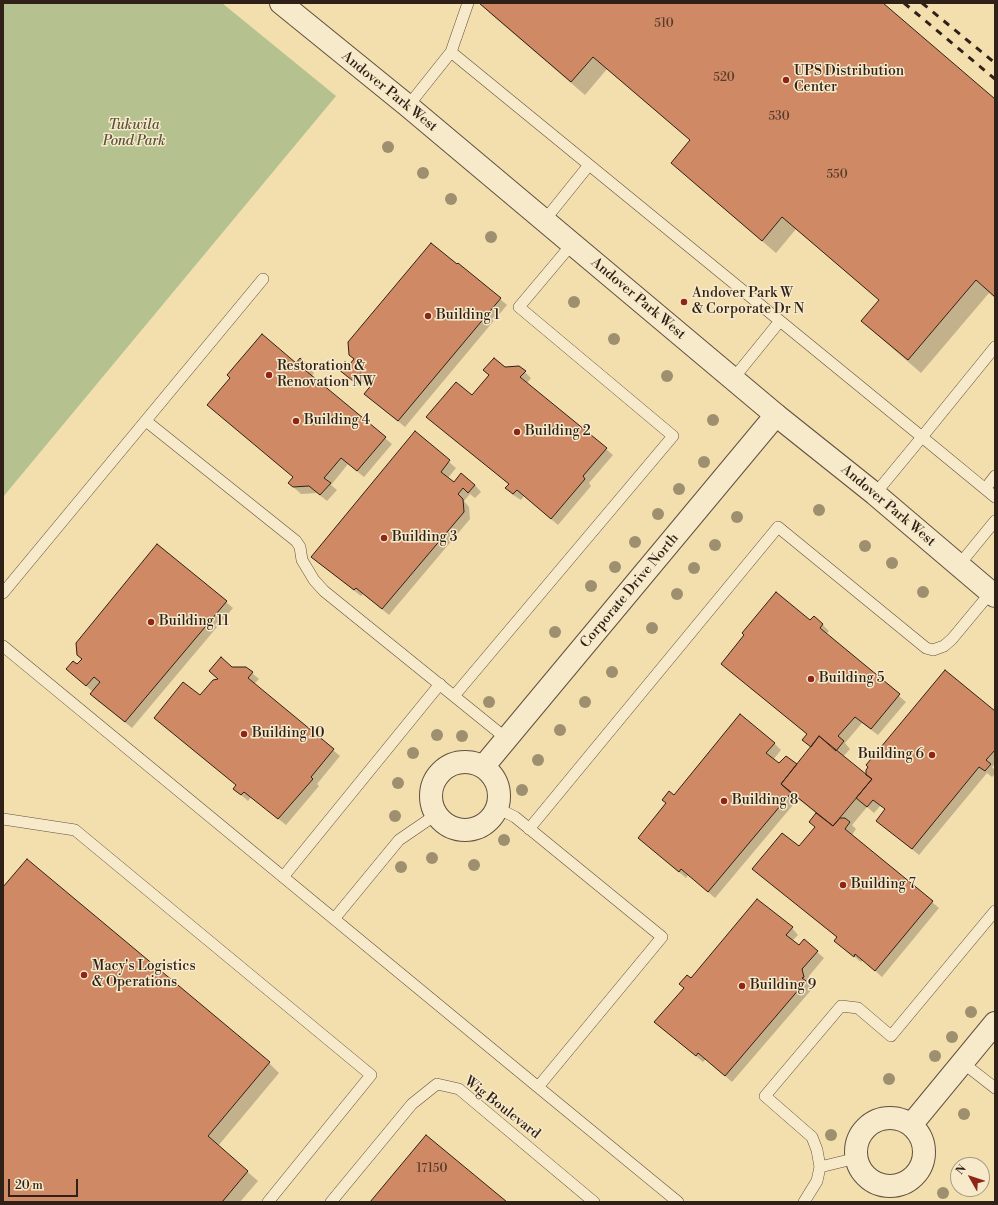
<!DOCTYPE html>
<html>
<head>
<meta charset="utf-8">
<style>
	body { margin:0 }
	#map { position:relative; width:998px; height:1205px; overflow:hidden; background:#f3deae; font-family:"Libre Bodoni",serif }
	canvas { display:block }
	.frame { position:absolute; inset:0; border:4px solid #302118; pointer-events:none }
	.north { position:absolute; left:950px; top:1157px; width:40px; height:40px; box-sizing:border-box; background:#f7eaca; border:1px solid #a79a83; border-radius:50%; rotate:309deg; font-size:11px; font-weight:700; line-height:16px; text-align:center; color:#302118 }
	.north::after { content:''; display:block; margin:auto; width:14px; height:18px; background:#8f2418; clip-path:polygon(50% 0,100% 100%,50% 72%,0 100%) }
	.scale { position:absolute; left:8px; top:1179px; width:70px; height:18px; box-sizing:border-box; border:2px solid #302118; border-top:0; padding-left:5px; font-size:12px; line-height:14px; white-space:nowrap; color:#302118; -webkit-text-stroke:3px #f7eaca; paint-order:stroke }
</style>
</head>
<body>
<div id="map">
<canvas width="998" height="1205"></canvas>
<div class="frame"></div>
<div class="north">N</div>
<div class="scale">20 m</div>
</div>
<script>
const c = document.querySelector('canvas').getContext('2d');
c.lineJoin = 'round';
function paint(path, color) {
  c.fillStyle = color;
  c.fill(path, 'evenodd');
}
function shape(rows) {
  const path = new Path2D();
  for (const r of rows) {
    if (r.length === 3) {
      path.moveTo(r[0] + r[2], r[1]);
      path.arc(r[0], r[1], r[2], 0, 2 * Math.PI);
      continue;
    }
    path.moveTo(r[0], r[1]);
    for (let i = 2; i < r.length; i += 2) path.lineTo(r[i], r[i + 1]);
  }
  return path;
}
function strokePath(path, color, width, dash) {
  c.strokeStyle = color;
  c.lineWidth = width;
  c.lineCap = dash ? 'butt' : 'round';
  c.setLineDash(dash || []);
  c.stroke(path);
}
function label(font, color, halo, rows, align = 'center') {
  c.font = font + ' "Libre Bodoni",serif';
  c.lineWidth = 3;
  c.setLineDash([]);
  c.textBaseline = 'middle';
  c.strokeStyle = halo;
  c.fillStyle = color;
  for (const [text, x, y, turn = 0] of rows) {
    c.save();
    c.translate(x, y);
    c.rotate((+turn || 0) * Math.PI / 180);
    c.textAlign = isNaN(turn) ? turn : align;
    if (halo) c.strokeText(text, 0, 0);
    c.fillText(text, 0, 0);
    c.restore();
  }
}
const green = shape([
	[3,3,222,3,336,96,3,497]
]);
const shadow = shape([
	[480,3,881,3,995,101,995,298,989,293,921,373,876,334,863,321,880,301,796,229,776,253,686,176,673,163,691,141,607,69,585,95,493,16],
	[500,299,507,305,405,427,365,394,374,384,367,378,360,387,346,375,350,367],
	[296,364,308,366,314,373,311,377,392,444,364,477,348,464,331,485,337,490,327,501,317,493,301,494,289,483,294,477,208,405],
	[504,368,525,372,531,378,527,383,613,455,589,483,591,486,558,525,524,496,521,500,513,495,507,488,510,485,434,423,472,396],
	[415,433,456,468,448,478,454,483,475,485,481,492,475,498,470,494,464,501,469,507,470,519,389,615,363,594,361,596,319,563],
	[158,545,233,608,132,728,98,701,92,694,93,692,67,669,77,666,83,660,78,655],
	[811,621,822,624,829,631,826,634,906,702,878,735,862,723,845,743,850,749,843,757,868,777,995,712,995,764,992,767,995,770,995,774,992,777,987,773,919,855,884,827,886,810,881,805,874,813,867,807,852,825,856,829,852,835,939,908,882,977,863,960,861,962,842,947,835,941,838,938,760,875,799,848,816,827,817,814,798,799,715,898,688,875,686,878,639,838,674,796,774,743,781,750,773,760,779,765,797,765,811,747,808,735,722,664],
	[232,668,252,673,259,679,254,684,340,756,317,784,319,786,286,825,251,797,248,801,234,789,237,785,155,718,200,697,219,680,210,671],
	[27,860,269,1063,279,1073,218,1146,258,1181,240,1202,3,1202,3,889],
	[792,928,798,935,792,941,799,946,817,952,824,958,809,976,810,984,809,985,812,989,732,1082,706,1059,703,1062,662,1028,685,988,691,980]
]);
const building = shape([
	[479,3,883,3,995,99,995,297,976,280,908,360,861,321,879,300,782,217,762,241,671,163,690,140,593,57,571,82,479,3],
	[431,243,457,264,458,263,501,298,398,421,364,394,373,383,360,373,353,381,338,369,345,361,349,365,354,359,349,355,348,342,431,243],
	[262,334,296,363,300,358,309,366,305,370,386,437,357,471,341,458,324,478,331,483,320,495,309,486,293,487,288,483,293,477,207,405,230,378,227,375,262,334],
	[494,358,505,367,519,366,526,371,520,377,607,448,583,476,585,479,551,519,517,490,513,494,505,488,509,484,426,417,456,382,472,395,489,375,483,370,494,358],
	[415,431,450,460,441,472,454,482,461,473,475,485,468,493,463,488,458,494,463,499,464,512,382,609,356,588,354,590,311,557,415,431],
	[157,544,227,601,125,722,90,694,100,682,94,677,86,686,66,669,73,661,77,664,82,659,77,655,76,643,157,544],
	[776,592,810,620,814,616,823,624,820,628,900,694,871,729,855,717,838,736,844,741,836,751,819,736,811,747,802,740,807,734,721,664,744,635,742,633,776,592],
	[221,657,232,667,246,667,253,672,248,678,334,749,311,777,313,779,278,819,244,792,241,795,233,789,236,785,154,718,183,682,200,695,213,680,218,679,209,671,221,657],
	[945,670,995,711,995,750,986,760,991,764,985,771,979,767,912,849,876,821,885,809,873,800,867,807,856,798,872,779,866,775,866,770,868,767,866,765,945,670],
	[740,714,775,743,766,753,779,763,786,756,797,764,781,784,791,793,708,892,681,869,679,872,638,838,666,803,662,800,669,791,674,795,740,714],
	[819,736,872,779,833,826,781,784,819,736],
	[816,813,833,826,840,818,845,818,850,822,845,829,933,901,875,971,855,954,854,957,834,941,837,937,752,869,782,833,799,846,815,827,809,822,816,813],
	[27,859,270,1062,208,1136,248,1171,222,1202,3,1202,3,887,27,859],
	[757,899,793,927,786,935,799,945,804,939,818,951,802,969,804,977,802,978,806,981,725,1076,698,1053,696,1056,654,1022,684,988,679,984,687,975,691,978,757,899],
	[426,1135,507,1202,370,1202,426,1135]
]);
const service = shape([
	[451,52,468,3],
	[408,106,451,52,922,437,995,347],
	[544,221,589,165],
	[733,379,780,321],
	[146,421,296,541,300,547,302,560,314,580,324,591,507,739],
	[985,489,995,476],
	[875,494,922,437,995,497],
	[959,565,995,521],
	[3,593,263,279],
	[3,646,538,1087,662,937,515,817,497,808],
	[454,696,673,436,519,307,572,244],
	[3,819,75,830,371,1075,268,1202],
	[529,829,778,527,926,648,933,650,944,646,952,639,991,592],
	[283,877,440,684],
	[334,919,399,840,437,814],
	[963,1063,995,1088],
	[538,1087,678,1202],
	[820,1167,857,1158],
	[331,1202,412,1104,437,1084,459,1089,594,1202],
	[804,1202,817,1181,820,1167,817,1150,812,1137,765,1096,841,1006,858,1008,891,1036,995,911]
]);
const minor = shape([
	[465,796,34],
	[483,767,776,415],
	[890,1152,34],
	[911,1125,995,1023]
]);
const tertiary = shape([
	[281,3,408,106,776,415,875,494,995,596]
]);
const rail = shape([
	[904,3,995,79],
	[922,3,995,63]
]);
const trees = [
	[388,147],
	[423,173],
	[451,199],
	[491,237],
	[574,302],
	[614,339],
	[667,376],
	[713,420],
	[704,462],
	[679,489],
	[819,510],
	[658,514],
	[737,517],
	[635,542],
	[715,545],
	[865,546],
	[892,563],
	[615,567],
	[694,568],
	[591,586],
	[923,592],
	[677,594],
	[652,628],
	[555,632],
	[612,672],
	[489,702],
	[585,702],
	[560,730],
	[437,735],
	[462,736],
	[413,753],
	[538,760],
	[398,783],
	[522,790],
	[395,816],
	[504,840],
	[432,858],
	[474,865],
	[401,867],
	[971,1012],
	[952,1037],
	[935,1056],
	[889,1079],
	[964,1114],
	[831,1135],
	[943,1193]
];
const markers = [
	[786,80,4,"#8f2418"],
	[684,302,4,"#8f2418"],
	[428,316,4,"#8f2418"],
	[269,375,4,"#8f2418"],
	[296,421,4,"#8f2418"],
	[517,432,4,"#8f2418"],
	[384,538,4,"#8f2418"],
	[151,622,4,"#8f2418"],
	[811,679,4,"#8f2418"],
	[244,734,4,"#8f2418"],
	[932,755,4,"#8f2418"],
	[724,801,4,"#8f2418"],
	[843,885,4,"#8f2418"],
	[84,975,4,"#8f2418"],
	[742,986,4,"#8f2418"]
];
const numberNames = [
	["510",664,24],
	["520",724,78],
	["530",779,117],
	["550",837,175],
	["17150",432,1169]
];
const poiNames = [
	["UPS Distribution",794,72],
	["Center",794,88],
	["Andover Park W",692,294],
	["& Corporate Dr N",692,310],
	["Building 1",436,316],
	["Restoration &",277,367],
	["Renovation NW",277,383],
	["Building 4",304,421],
	["Building 2",525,432],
	["Building 3",392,538],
	["Building 11",159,622],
	["Building 5",819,679],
	["Building 10",252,734],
	["Building 6",924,755,"right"],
	["Building 8",732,801],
	["Building 7",851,885],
	["Macy's Logistics",92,967],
	["& Operations",92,983],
	["Building 9",750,986]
];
const streetNames = [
	["Andover Park West",389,92,39],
	["Andover Park West",638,299,40],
	["Andover Park West",888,506,40],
	["Corporate Drive North",630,591,-50],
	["Wig Boulevard",502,1108,38]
];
const parkNames = [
	["Tukwila",134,126],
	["Pond Park",134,142]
];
paint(green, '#b5c28f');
paint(shadow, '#0003');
paint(building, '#cf8964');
strokePath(building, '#302118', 1);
strokePath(service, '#61503e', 12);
strokePath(minor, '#61503e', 24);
strokePath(tertiary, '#61503e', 24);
strokePath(service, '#f7eaca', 11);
strokePath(minor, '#f7eaca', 22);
strokePath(tertiary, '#f7eaca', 22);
strokePath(rail, '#302118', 3, [7, 7]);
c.fillStyle = '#9e906f';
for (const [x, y] of trees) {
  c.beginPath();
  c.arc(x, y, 6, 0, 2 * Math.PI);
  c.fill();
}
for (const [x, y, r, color] of markers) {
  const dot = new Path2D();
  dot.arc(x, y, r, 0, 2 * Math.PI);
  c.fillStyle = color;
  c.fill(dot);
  strokePath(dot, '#f7eaca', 1.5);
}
label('12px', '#583b2b', null, numberNames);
label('14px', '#302118', '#f7eaca', poiNames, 'left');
label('14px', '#302118', '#f7eaca', streetNames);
label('italic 14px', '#58513c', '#f7eaca', parkNames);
</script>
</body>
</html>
